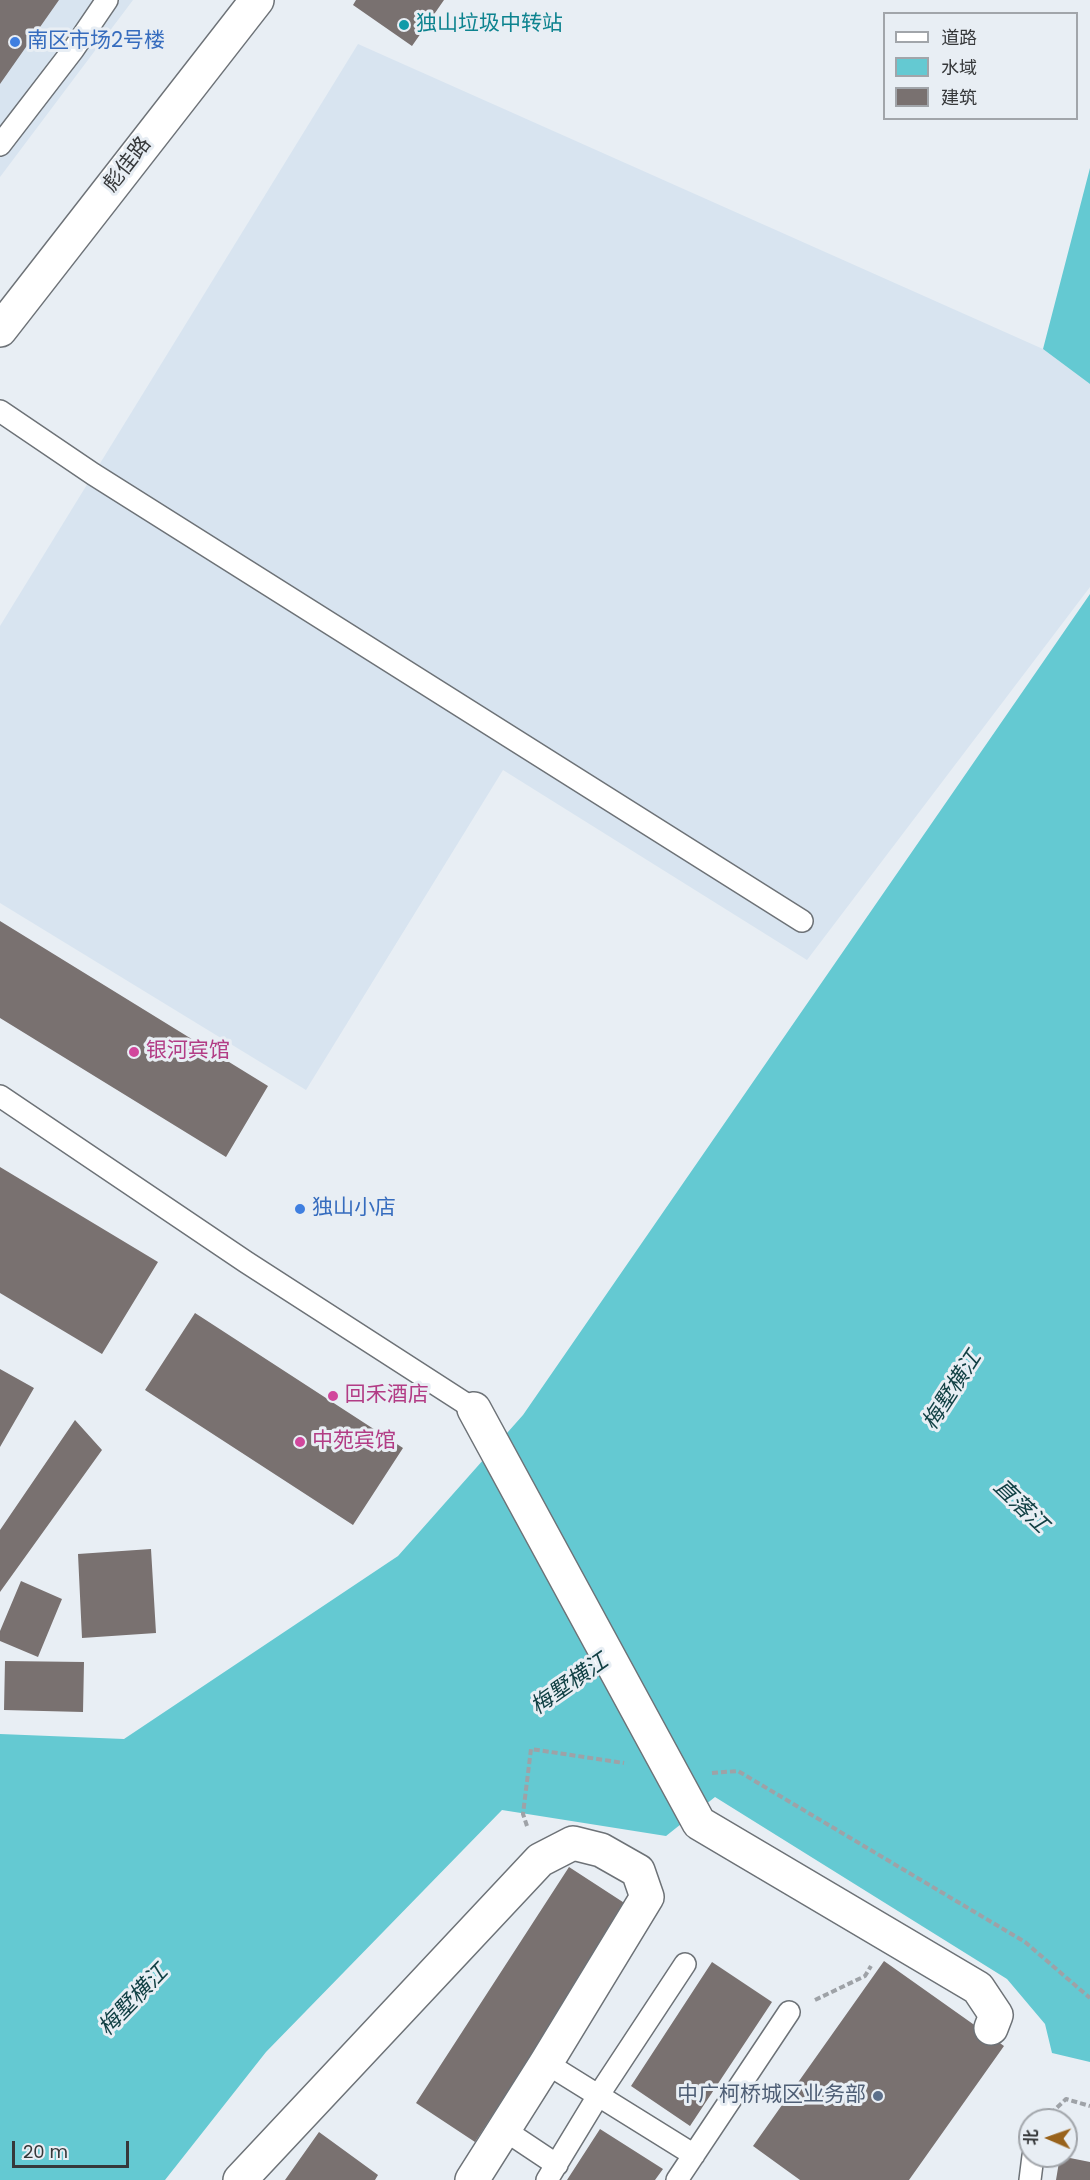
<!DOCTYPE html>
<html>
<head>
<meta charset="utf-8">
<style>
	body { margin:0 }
	#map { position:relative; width:1090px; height:2180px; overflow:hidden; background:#e8eef4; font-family:Poppins,"Noto Sans SC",sans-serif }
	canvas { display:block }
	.legend { position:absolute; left:883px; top:12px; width:195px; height:108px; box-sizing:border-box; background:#e8eef4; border:2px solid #a1a5aa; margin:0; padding:8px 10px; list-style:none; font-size:18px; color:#36383a }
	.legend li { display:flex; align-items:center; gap:12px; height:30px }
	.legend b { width:30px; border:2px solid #a1a5aa }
	.north { position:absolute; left:1018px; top:2108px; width:60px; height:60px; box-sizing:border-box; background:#e8eef4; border:2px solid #a1a5aa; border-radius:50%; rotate:272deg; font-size:16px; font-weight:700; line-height:24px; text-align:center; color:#36383a }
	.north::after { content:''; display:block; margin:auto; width:21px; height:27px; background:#99631c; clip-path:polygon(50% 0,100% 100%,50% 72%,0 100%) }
	.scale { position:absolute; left:12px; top:2141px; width:117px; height:27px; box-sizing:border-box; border:3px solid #36383a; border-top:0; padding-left:8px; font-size:18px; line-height:21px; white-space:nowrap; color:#36383a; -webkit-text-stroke:4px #e8eef4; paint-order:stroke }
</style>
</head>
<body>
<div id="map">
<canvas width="1090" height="2180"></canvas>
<ul class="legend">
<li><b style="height:8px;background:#fff"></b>道路</li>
<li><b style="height:16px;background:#64c9d2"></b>水域</li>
<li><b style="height:16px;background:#797170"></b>建筑</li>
</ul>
<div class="north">北</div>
<div class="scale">20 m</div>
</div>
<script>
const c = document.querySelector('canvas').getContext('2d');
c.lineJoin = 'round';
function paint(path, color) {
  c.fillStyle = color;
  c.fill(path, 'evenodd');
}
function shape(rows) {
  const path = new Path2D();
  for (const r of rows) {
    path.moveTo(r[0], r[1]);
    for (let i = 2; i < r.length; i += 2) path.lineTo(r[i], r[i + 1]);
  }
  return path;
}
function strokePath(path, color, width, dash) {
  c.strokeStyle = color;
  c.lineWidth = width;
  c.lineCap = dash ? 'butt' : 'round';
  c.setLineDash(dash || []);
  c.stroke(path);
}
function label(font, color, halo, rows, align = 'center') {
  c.font = font + ' Poppins,"Noto Sans SC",sans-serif';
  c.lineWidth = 6;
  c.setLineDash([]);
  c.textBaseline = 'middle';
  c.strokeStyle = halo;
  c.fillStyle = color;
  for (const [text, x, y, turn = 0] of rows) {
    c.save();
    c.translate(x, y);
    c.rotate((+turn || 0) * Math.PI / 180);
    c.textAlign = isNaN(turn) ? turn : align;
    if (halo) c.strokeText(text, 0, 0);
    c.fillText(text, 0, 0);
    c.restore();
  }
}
const built = shape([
	[0,0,133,0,0,177],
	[358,44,1043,349,1090,384,1090,587,807,960,503,770,306,1090,0,903,0,626]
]);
const water = shape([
	[1090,168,1090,384,1043,349],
	[1090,594,1090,2062,1052,2053,1045,2024,1007,1979,715,1797,666,1836,502,1810,266,2052,165,2180,0,2180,0,1734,124,1739,398,1556,523,1415]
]);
const building = shape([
	[0,0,59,0,0,84],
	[356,0,444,0,412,46,353,5],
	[0,921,268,1086,226,1157,0,1018],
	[0,1167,158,1262,102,1354,0,1293],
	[195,1313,403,1448,353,1525,145,1390],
	[0,1369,34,1388,0,1447],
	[75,1420,102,1450,0,1592,0,1530],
	[151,1549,156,1633,82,1638,78,1554],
	[21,1581,62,1599,38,1657,0,1641,0,1631],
	[5,1661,84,1662,83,1712,4,1710],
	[569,1867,629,1906,475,2142,416,2103],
	[884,1961,1004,2046,909,2180,800,2180,753,2146],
	[712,1962,772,2002,690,2126,631,2086],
	[600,2129,663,2169,655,2180,567,2180],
	[319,2132,378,2175,375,2180,285,2180],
	[1060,2156,1090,2162,1090,2180,1056,2180]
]);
const path = shape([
	[712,1773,738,1771,1025,1942,1090,1998],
	[527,1826,523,1814,531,1749,624,1763],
	[815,2000,865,1976,871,1966],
	[1044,2120,1066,2099,1090,2106]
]);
const service = shape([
	[0,145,73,50,107,0],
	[0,411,93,474,802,921],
	[0,1096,246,1262,474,1409],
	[546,2063,694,2155],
	[503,2129,557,2165],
	[547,2180,598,2096,685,1964],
	[677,2180,789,2012],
	[1030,2180,1033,2156]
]);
const minor = shape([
	[474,1409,699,1823,978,1988,996,2015,991,2028],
	[240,2180,540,1860,573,1843,601,1850,638,1871,647,1897,546,2063,472,2180]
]);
const tertiary = shape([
	[0,330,257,0]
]);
const markers = [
	[404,25,6,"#0f9aa8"],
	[15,42,6,"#3f7fe0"],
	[134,1052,6,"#d1479c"],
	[300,1209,6,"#3f7fe0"],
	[333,1396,6,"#d1479c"],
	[300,1442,6,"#d1479c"],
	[878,2096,6,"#5c6f8a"]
];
const cultureNames = [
	["独山垃圾中转站",416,25]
];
const shopNames = [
	["南区市场2号楼",27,42],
	["独山小店",312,1209]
];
const streetNames = [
	["彪佳路",128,165,-52]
];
const hotelNames = [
	["银河宾馆",146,1052],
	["回禾酒店",345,1396],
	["中苑宾馆",312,1442]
];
const serviceNames = [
	["中广柯桥城区业务部",866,2096]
];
const waterNames = [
	["梅墅横江",953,1391,-57],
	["直落江",1020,1507,44],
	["梅墅横江",570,1685,-35],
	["梅墅横江",134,2001,-46]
];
paint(built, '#d8e4f0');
paint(water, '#64c9d2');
paint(building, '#797170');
strokePath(service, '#6d7277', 24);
strokePath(minor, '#6d7277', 36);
strokePath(tertiary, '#6d7277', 36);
strokePath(path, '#9ea2a7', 4, [6, 3]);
strokePath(service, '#fff', 21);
strokePath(minor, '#fff', 33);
strokePath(tertiary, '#fff', 33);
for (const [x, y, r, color] of markers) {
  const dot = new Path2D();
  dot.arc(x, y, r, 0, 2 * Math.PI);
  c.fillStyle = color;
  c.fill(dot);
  strokePath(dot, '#e8eef4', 2);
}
label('21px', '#0d838f', '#e8eef4', cultureNames, 'left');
label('21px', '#366cbe', '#e8eef4', shopNames, 'left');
label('21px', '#36383a', '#e8eef4', streetNames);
label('21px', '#b23c85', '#e8eef4', hotelNames, 'left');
label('21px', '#4e5e75', '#e8eef4', serviceNames, 'right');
label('italic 22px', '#114044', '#e8eef4', waterNames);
</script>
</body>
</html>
